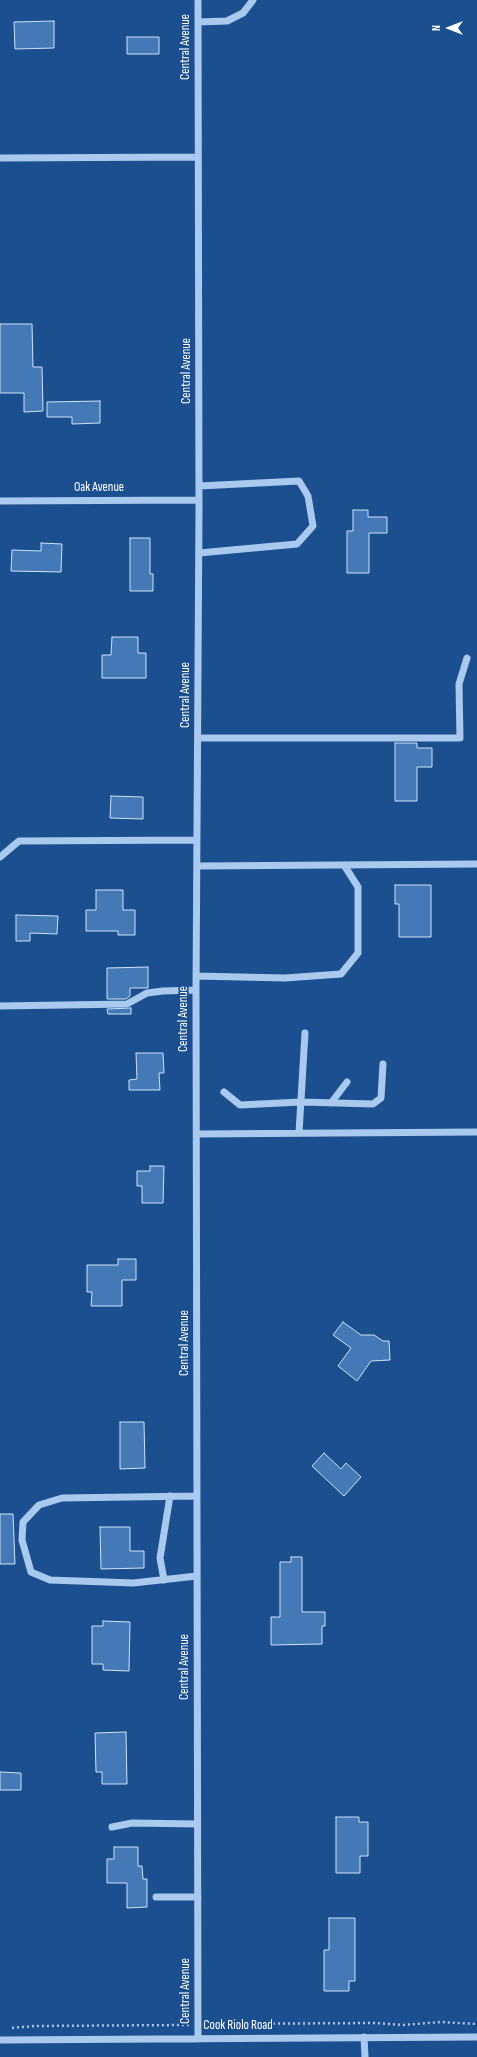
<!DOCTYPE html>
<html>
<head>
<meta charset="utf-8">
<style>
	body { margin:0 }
	#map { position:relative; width:477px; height:2057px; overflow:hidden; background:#1b4f8f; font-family:"Sofia Sans Condensed",sans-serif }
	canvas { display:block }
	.north { position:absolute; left:429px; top:8px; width:40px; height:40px; -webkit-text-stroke:3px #1b4f8f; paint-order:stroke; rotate:270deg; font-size:11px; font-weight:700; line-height:16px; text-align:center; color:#fff }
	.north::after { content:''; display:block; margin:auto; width:14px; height:18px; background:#fff; clip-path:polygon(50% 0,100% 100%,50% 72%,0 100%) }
</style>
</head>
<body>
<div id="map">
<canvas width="477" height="2057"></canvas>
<div class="north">N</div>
</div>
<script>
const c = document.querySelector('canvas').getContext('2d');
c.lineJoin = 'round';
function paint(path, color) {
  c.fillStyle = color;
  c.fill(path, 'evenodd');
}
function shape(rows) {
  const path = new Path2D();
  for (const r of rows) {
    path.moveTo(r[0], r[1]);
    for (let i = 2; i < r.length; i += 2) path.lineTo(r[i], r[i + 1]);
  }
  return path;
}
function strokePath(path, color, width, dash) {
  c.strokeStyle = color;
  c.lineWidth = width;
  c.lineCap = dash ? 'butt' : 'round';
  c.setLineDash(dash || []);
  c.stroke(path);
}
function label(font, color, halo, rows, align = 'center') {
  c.font = font + ' "Sofia Sans Condensed",sans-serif';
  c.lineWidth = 3.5;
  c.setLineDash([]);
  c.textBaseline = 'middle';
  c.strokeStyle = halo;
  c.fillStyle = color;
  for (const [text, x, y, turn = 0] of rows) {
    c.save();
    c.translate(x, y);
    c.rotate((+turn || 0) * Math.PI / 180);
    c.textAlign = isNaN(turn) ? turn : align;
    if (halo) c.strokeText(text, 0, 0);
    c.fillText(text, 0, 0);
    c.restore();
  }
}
const building = shape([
	[54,21,54,48,15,49,14,22,54,21],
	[127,37,159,37,159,54,127,54,127,37],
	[0,324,32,324,33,367,42,367,43,411,24,412,24,393,0,393,0,324],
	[100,401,100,423,72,424,72,417,47,417,47,402,100,401],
	[353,510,368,510,368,517,387,517,387,533,369,533,369,573,347,573,347,531,353,531,353,510],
	[130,538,150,538,150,574,153,574,153,591,130,591,130,538],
	[41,543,62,544,61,572,11,571,12,550,41,551,41,543],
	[112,637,138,637,138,653,146,653,146,678,102,678,102,655,111,655,112,637],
	[395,743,417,743,417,748,432,748,432,767,417,767,417,801,395,801,395,743],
	[111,796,143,797,143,819,110,818,111,796],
	[395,885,431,885,431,937,399,937,399,904,395,904,395,885],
	[96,890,123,890,123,910,135,910,135,935,118,935,118,931,86,931,86,910,96,910,96,890],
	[16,915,58,916,57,934,30,933,30,941,16,941,16,915],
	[148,967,148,988,130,988,130,996,126,999,107,999,107,968,148,967],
	[131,1008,131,1014,108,1014,107,1009,131,1008],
	[136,1053,163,1053,164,1073,159,1073,160,1090,129,1090,129,1080,137,1079,136,1053],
	[150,1166,164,1166,163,1203,142,1203,142,1186,137,1186,137,1171,150,1171,150,1166],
	[118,1259,136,1259,136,1280,122,1280,122,1306,91,1306,92,1292,87,1292,87,1265,118,1265,118,1259],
	[343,1322,361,1335,374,1335,383,1341,389,1341,390,1360,371,1361,357,1381,338,1366,351,1348,333,1335,343,1322],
	[120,1422,144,1422,145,1468,120,1469,120,1422],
	[324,1453,341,1469,346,1463,361,1477,344,1496,312,1466,324,1453],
	[0,1514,13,1514,15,1564,0,1564,0,1514],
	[100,1527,130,1527,130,1551,144,1551,144,1568,101,1569,100,1527],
	[291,1557,302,1557,302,1612,325,1612,325,1626,322,1626,322,1644,271,1645,271,1617,280,1617,280,1562,291,1562,291,1557],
	[103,1621,130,1622,129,1671,103,1670,103,1664,92,1664,92,1626,103,1626,103,1621],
	[126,1732,127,1784,102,1784,102,1772,96,1772,95,1733,126,1732],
	[0,1772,21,1773,21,1790,0,1790,0,1772],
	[336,1817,359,1817,359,1822,368,1822,368,1856,360,1856,360,1873,336,1873,336,1817],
	[114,1847,138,1847,138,1866,142,1866,143,1879,147,1879,147,1907,127,1908,127,1883,107,1883,107,1859,114,1859,114,1847],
	[329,1918,355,1918,355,1981,349,1981,349,1991,324,1991,324,1950,329,1950,329,1918]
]);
const path = shape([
	[208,2024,375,2023,402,2025,441,2022,477,2024],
	[12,2028,34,2026,189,2025]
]);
const minor = shape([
	[198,0,199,511,196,990,198,2039],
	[198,22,227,21,243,13,253,0],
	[0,158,198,157],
	[199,486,299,481,308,496,313,526,297,544,199,553],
	[0,501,199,500],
	[198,738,460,738,459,684,467,658],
	[0,857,19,841,197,840],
	[197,866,477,864],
	[196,976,285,978,341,974,358,953,358,887,344,865],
	[0,1006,127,1004,147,993,163,991,196,990],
	[224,1092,240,1105,301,1102,373,1104,381,1098,383,1064],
	[331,1103,347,1082],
	[299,1133,305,1033],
	[197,1134,477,1132],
	[197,1496,62,1498,39,1505,23,1522,22,1540,31,1572,50,1580,133,1583,197,1576],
	[164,1580,160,1558,170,1496],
	[112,1827,132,1823,197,1824],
	[156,1897,198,1897],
	[364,2037,365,2057],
	[0,2040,477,2037]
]);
const streetNames = [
	["Central Avenue",186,47,-90],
	["Central Avenue",187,371,-90],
	["Oak Avenue",99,488],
	["Central Avenue",186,695,-90],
	["Central Avenue",184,1019,-90],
	["Central Avenue",185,1343,-90],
	["Central Avenue",185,1667,-90],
	["Central Avenue",186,1991,-90],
	["Cook Riolo Road",238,2026]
];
paint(building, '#4478b7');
strokePath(building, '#cfe3fa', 1);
strokePath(path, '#a9c9ee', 2.5, [2, 3]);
strokePath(minor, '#a9c9ee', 7);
label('13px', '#fff', '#1b4f8f', streetNames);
</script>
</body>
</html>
